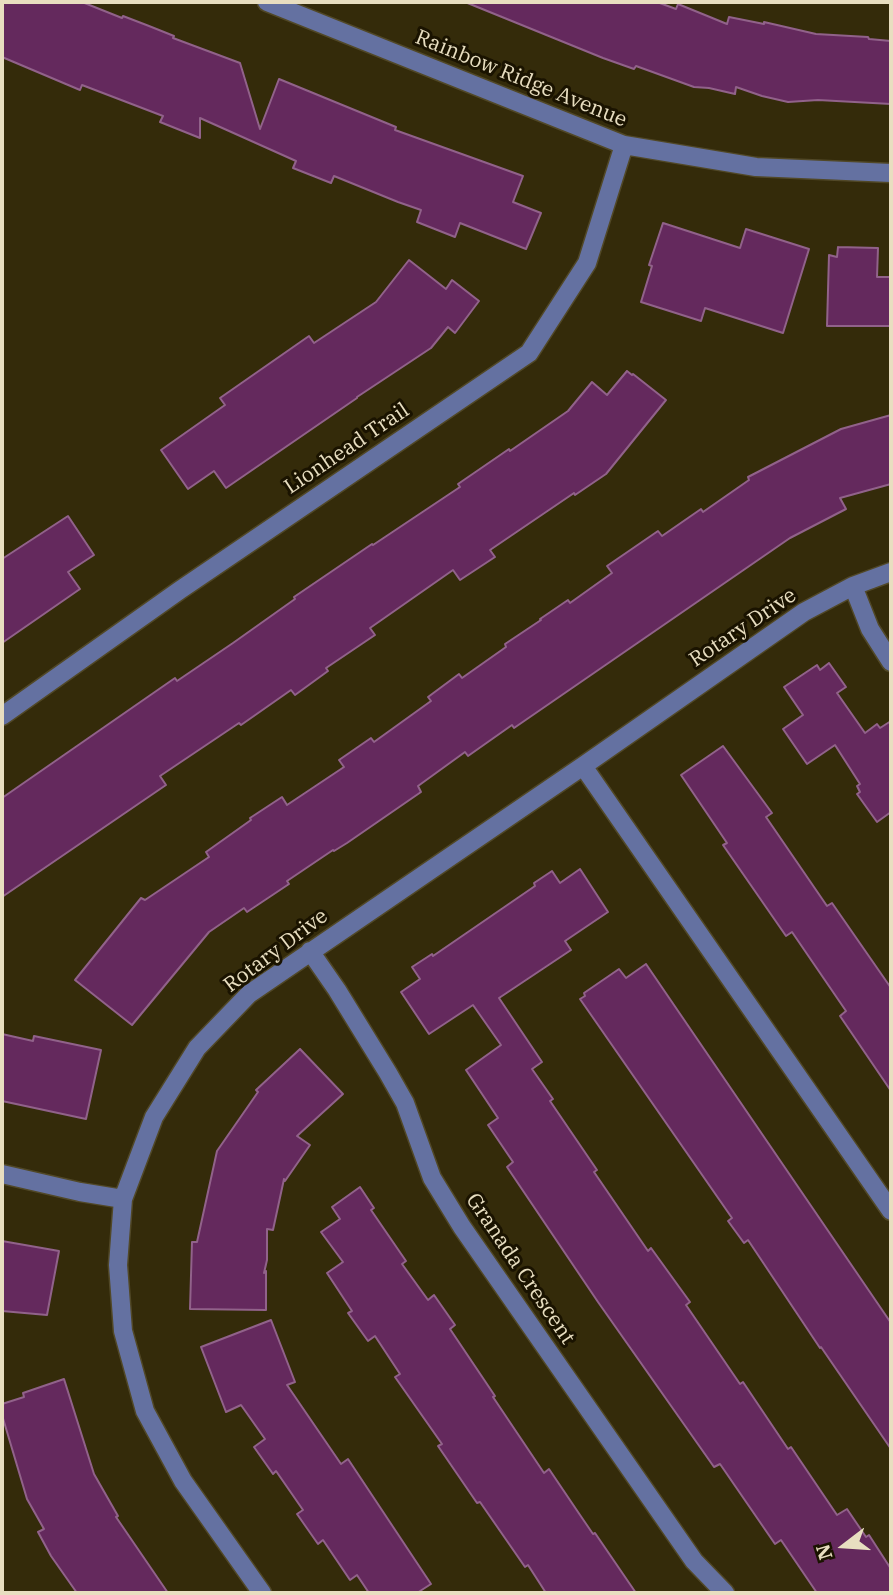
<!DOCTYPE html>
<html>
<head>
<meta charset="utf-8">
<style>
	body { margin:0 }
	#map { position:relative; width:893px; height:1595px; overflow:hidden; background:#342b0a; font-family:"IBM Plex Serif",serif }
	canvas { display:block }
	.frame { position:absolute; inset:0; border:4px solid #e8dec0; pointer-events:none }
	.north { position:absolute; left:809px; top:1511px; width:70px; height:70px; -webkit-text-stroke:5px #1a1300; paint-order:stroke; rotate:253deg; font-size:19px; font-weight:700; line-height:28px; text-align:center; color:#e8dec0 }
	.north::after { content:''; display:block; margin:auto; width:24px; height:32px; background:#e8dec0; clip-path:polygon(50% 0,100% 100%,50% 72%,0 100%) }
</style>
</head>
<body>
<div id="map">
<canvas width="893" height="1595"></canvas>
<div class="frame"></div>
<div class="north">N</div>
</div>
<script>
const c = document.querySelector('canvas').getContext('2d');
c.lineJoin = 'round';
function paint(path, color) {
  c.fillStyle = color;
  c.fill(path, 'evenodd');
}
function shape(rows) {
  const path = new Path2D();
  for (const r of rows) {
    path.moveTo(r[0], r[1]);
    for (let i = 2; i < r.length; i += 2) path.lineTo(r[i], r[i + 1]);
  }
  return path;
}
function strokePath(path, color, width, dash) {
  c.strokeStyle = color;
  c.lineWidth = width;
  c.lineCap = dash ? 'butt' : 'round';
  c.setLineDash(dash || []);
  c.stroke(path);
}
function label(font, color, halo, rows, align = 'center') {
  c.font = font + ' "IBM Plex Serif",serif';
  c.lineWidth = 6;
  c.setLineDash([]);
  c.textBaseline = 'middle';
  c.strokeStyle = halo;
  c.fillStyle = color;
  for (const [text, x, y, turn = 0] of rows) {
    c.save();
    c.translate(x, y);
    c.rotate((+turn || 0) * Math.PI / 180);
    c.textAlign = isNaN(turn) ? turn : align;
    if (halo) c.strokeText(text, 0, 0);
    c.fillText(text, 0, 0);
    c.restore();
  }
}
const building = shape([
	[2,2,82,2,122,18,123,16,149,26,174,36,173,38,240,63,260,129,279,79,396,127,395,130,523,176,513,202,541,213,526,249,460,223,455,237,417,222,421,210,398,202,334,176,331,183,293,168,296,161,200,118,200,138,160,122,163,116,82,85,80,90,2,57,2,2],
	[465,2,657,2,676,9,678,4,727,24,729,17,764,24,764,22,816,34,868,37,869,39,891,41,891,104,818,100,788,102,762,96,736,87,735,94,709,88,694,87,636,66,634,69,603,58,465,2],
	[663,223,740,248,746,229,809,249,783,333,705,308,701,321,641,302,652,266,649,265,663,223],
	[838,247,878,248,877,277,891,277,891,326,827,326,829,255,837,257,838,247],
	[409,260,446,289,452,280,479,301,455,333,448,327,431,348,357,397,357,398,226,488,214,471,188,489,161,450,225,405,220,398,309,336,314,343,376,302,409,260],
	[627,371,632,375,633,374,666,400,606,474,575,495,574,493,490,550,495,557,460,580,453,570,370,628,375,635,326,668,328,671,295,695,291,690,241,725,239,723,160,776,166,785,2,897,2,798,175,678,177,681,233,643,295,599,294,597,372,544,373,545,460,487,458,484,509,449,510,451,568,411,592,382,607,395,627,371],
	[891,415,891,484,840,498,846,509,790,538,514,728,512,725,468,756,465,752,418,786,421,792,347,843,334,851,333,850,287,881,289,884,247,912,244,908,209,932,132,1025,75,980,141,898,145,900,209,857,206,852,251,820,250,818,282,797,287,805,344,767,339,760,371,738,374,742,431,701,428,697,459,674,462,678,506,647,505,644,541,620,540,619,568,600,570,603,612,573,607,566,658,531,662,536,701,509,703,512,749,480,748,477,841,429,891,415],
	[68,516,94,555,68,572,80,589,2,643,2,559,68,516],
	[829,663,846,687,837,693,865,733,877,724,880,728,891,721,891,812,877,822,857,794,860,792,857,786,860,784,835,745,807,764,783,729,803,715,784,687,817,665,820,670,829,663],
	[723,746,772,813,766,817,827,906,832,903,891,988,891,1091,840,1016,846,1011,792,932,786,936,723,845,727,843,681,775,723,746],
	[580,869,608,912,565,941,571,950,499,998,542,1062,532,1069,553,1099,550,1101,597,1170,594,1172,648,1251,651,1248,690,1302,686,1305,740,1384,743,1382,788,1449,791,1447,837,1515,847,1509,866,1537,869,1535,891,1569,891,1593,817,1593,781,1540,775,1544,720,1464,714,1467,598,1302,507,1167,513,1162,488,1125,498,1118,466,1070,501,1045,473,1005,429,1034,401,992,420,979,412,967,432,954,433,956,535,886,534,883,552,871,560,883,580,869],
	[646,964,891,1323,891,1449,821,1347,820,1348,748,1240,744,1243,728,1221,732,1218,580,999,585,996,584,993,619,969,626,978,646,964],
	[2,1034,33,1041,34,1036,101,1050,86,1119,2,1101,2,1034],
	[300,1049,343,1094,297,1136,310,1145,285,1181,284,1179,273,1230,267,1229,267,1260,264,1273,266,1271,266,1310,190,1309,192,1242,197,1242,217,1151,258,1092,256,1090,300,1049],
	[360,1187,374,1208,371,1210,406,1261,402,1264,428,1300,434,1295,455,1325,450,1329,495,1396,493,1397,544,1473,549,1469,578,1512,593,1534,595,1533,636,1593,546,1593,528,1565,525,1567,480,1502,477,1503,438,1446,442,1444,395,1377,400,1374,375,1336,368,1341,348,1313,352,1311,327,1273,343,1262,321,1232,340,1219,332,1207,360,1187],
	[2,1241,59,1251,47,1315,2,1311,2,1241],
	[271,1320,295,1382,287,1385,341,1464,348,1459,431,1584,417,1593,369,1593,357,1575,350,1580,323,1540,318,1544,297,1514,303,1510,276,1471,273,1474,254,1447,265,1439,241,1405,226,1412,201,1347,271,1320],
	[64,1379,94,1474,118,1516,116,1517,168,1593,77,1593,51,1556,38,1532,44,1529,27,1499,2,1415,2,1404,24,1397,23,1393,64,1379]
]);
const minor = shape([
	[267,2,624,145,756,167,891,173],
	[853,586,870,629,891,662],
	[2,716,180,590,529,353,587,263,624,145],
	[583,766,891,1211],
	[310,951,337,990,388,1073,405,1103,432,1178,462,1227,694,1561,725,1593],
	[2,1174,80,1192,123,1199],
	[262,1593,183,1481,145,1411,123,1331,118,1265,123,1199,154,1117,197,1048,249,994,583,766,804,612,853,586,891,572]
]);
const streetNames = [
	["Rainbow Ridge Avenue",521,79,22],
	["Lionhead Trail",347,449,-34],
	["Rotary Drive",743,628,-34],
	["Rotary Drive",276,951,-37],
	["Granada Crescent",520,1269,56]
];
paint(building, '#64295d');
strokePath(building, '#91628a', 2);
strokePath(minor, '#514827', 21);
strokePath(minor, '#6471a1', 18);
label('21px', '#e8dec0', '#1a1300', streetNames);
</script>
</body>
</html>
